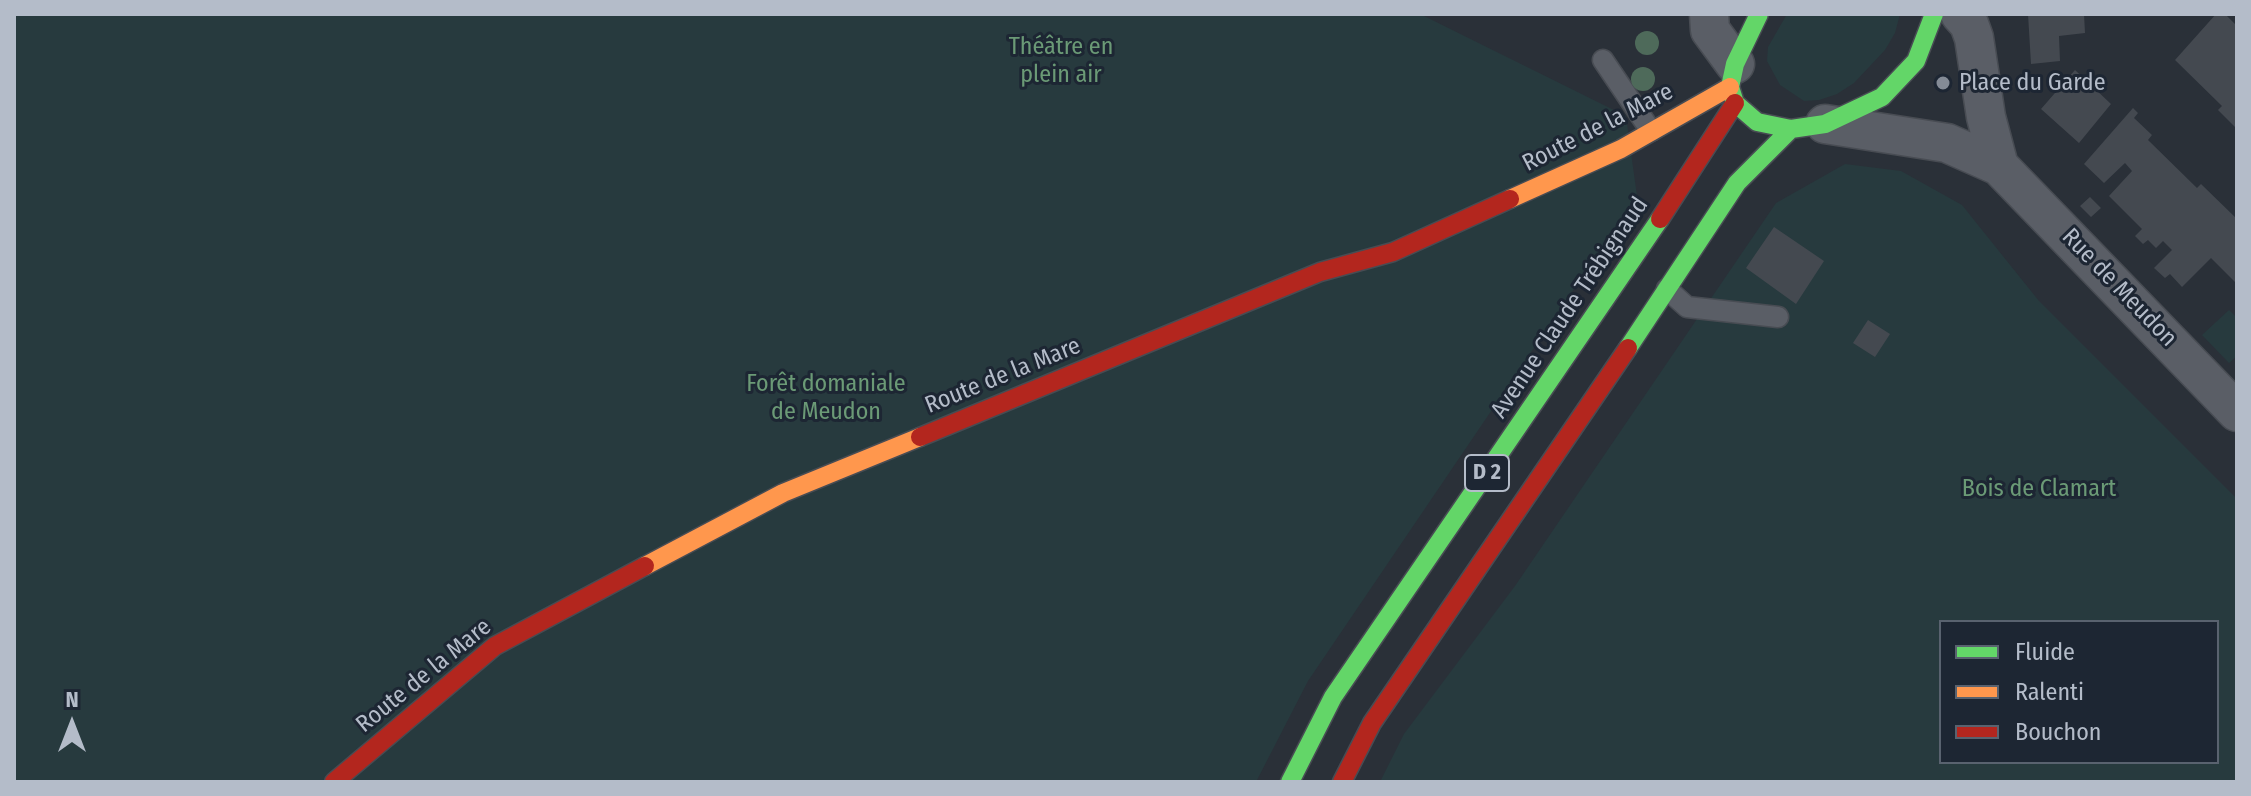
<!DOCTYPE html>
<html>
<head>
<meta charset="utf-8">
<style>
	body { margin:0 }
	#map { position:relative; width:2251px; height:796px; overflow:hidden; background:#2a3038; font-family:"Fira Sans Condensed",sans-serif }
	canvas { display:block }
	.frame { position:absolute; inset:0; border:16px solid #b4bcc9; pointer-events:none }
	.legend { position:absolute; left:1939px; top:620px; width:280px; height:144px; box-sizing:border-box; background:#1d2633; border:2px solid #59626f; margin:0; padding:10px 14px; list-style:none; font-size:24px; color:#b4bcc9 }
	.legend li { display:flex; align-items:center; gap:16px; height:40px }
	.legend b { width:40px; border:2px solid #59626f }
	.north { position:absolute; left:32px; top:684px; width:80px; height:80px; -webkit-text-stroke:6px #1d2633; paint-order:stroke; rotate:0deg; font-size:22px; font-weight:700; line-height:32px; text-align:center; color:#b4bcc9 }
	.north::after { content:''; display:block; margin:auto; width:28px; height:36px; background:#b4bcc9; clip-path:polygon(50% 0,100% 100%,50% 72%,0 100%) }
</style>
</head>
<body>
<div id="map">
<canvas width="2251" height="796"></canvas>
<div class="frame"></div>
<ul class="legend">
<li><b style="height:10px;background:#63d668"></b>Fluide</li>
<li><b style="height:10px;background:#ff974d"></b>Ralenti</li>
<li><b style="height:10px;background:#b3261e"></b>Bouchon</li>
</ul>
<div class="north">N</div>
</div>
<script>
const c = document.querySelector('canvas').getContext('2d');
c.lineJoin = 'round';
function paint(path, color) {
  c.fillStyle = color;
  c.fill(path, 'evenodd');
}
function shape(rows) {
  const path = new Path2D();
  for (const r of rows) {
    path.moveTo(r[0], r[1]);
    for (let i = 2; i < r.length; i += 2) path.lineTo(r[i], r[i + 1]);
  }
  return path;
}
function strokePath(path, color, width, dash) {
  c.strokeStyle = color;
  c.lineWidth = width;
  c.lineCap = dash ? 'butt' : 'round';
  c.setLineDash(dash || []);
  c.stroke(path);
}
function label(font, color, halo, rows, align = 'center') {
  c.font = font + ' "Fira Sans Condensed",sans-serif';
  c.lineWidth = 6;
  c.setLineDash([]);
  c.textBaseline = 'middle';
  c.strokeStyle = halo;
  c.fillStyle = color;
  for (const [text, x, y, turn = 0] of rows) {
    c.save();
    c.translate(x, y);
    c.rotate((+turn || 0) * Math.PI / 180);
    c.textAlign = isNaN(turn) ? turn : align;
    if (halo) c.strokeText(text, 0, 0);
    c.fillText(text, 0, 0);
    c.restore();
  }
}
const green = shape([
	[14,14,1420,14,1626,116,1637,196,1308,681,1256,782,14,782],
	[1787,14,1900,14,1895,33,1885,50,1854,83,1837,94,1819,100,1804,101,1780,85,1767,61,1768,47],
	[1845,164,1901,171,1962,205,2039,301,2237,499,2237,782,1380,782,1404,734,1515,586,1776,203],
	[1941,622,2217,622,2217,762,1941,762],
	[2229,310,2237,318,2237,356,2229,363,2202,335]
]);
const building = shape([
	[2028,14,2084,14,2085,33,2059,36,2060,61,2031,64],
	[2216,14,2225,14,2237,26,2237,129,2218,110,2222,106,2175,60],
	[2075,70,2111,104,2079,143,2041,109],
	[2133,108,2138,113,2134,118,2152,135,2148,140,2197,188,2201,184,2237,219,2237,284,2211,258,2182,287,2170,274,2165,278,2154,268,2172,250,2163,241,2156,248,2148,240,2143,244,2135,236,2142,229,2109,196,2132,171,2125,163,2104,183,2084,164],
	[2090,197,2101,208,2091,217,2080,206],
	[1774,227,1824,261,1796,304,1746,268],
	[1868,320,1890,334,1875,357,1853,343]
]);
const lane = shape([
	[1603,60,1651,131],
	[1667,289,1687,307,1778,317]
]);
const street = shape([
	[1709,14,1710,30,1735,64],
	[1960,14,1969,24,1974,38,1986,117,1999,166],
	[1825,124,1947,143,1999,166,2237,412]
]);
const fast = shape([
	[1759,14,1735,64,1730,87,1735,103,1757,122,1791,129,1825,124,1882,97,1916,61,1934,14],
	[1628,348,1737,183,1791,129],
	[1290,782,1333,697,1660,219]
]);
const slow = shape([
	[1510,199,1621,149,1730,87],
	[645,566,783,493,920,437]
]);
const jam = shape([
	[1660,219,1735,103],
	[920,437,1320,272,1393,252,1510,199],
	[334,782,495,646,645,566],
	[1342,782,1372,723,1628,348]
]);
const trees = [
	[1647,43],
	[1643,79]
];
const markers = [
	[1943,83,8,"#848b96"]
];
const shields = [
	[1487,473,44]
];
const shieldNames = [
	["D 2",1487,473]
];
const parkNames = [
	["Théâtre en",1061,47],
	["plein air",1061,75],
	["Forêt domaniale",826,384],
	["de Meudon",826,412],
	["Bois de Clamart",2039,489]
];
const poiNames = [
	["Place du Garde",1959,83]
];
const streetNames = [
	["Route de la Mare",1598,128,-27],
	["Rue de Meudon",2119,288,46],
	["Avenue Claude Trébignaud",1570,308,-56],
	["Route de la Mare",1003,376,-22],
	["Route de la Mare",424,676,-39]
];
paint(green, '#273a3e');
paint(building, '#444950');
strokePath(lane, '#484c53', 23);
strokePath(street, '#484c53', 41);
strokePath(fast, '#484c53', 21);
strokePath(slow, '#484c53', 21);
strokePath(jam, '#484c53', 21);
strokePath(lane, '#5a5e66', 20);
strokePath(street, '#5a5e66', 38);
strokePath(fast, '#63d668', 18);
strokePath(slow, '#ff974d', 18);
strokePath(jam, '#b3261e', 18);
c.fillStyle = '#4e6a5a';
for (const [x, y] of trees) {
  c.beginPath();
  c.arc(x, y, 12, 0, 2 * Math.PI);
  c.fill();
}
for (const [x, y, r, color] of markers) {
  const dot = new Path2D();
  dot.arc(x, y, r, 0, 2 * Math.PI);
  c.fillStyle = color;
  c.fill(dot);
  strokePath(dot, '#1d2633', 3);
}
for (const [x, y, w] of shields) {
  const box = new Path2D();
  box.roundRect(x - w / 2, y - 18, w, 36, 6);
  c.fillStyle = '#1d2633';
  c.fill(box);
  strokePath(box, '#b4bcc9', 2);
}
label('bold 22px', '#b4bcc9', null, shieldNames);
label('24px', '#6b9a76', '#1d2633', parkNames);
label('24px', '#b4bcc9', '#1d2633', poiNames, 'left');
label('24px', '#b4bcc9', '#1d2633', streetNames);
</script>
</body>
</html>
